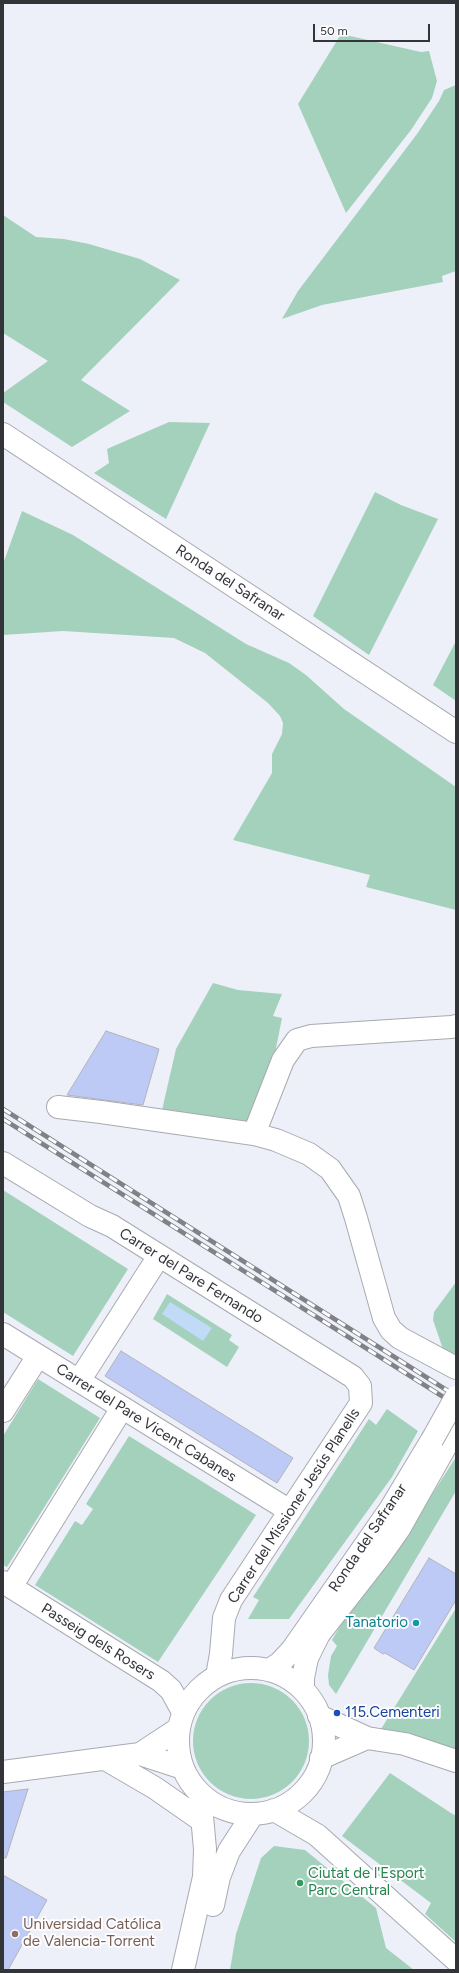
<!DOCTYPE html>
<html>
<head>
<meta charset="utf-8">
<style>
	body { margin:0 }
	#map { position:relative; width:459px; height:1973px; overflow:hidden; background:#edf0f8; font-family:Figtree,sans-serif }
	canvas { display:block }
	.frame { position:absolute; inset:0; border:4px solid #333437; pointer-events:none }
	.scale { position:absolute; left:313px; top:24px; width:117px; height:18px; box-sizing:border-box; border:2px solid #333437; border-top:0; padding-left:5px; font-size:12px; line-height:14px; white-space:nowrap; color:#333437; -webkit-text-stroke:3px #fdfdff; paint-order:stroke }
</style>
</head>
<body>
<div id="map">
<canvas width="459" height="1973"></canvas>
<div class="frame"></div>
<div class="scale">50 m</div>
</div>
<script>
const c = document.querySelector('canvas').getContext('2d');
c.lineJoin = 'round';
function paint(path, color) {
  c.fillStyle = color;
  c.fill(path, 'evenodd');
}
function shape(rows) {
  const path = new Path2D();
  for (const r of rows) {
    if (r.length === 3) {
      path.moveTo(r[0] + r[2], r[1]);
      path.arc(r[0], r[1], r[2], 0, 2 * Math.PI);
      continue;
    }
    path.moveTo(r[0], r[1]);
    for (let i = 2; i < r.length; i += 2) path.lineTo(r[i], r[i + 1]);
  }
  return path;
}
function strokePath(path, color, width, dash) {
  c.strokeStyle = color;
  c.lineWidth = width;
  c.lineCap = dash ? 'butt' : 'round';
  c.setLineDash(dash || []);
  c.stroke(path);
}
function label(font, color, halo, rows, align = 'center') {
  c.font = font + ' Figtree,sans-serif';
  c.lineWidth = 4;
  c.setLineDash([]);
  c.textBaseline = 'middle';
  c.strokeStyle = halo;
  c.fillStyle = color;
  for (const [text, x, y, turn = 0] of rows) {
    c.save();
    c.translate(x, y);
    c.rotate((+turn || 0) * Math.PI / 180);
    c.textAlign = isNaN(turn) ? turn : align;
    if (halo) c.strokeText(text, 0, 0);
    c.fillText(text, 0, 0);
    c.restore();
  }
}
const green = shape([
	[341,34,421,52,429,51,437,81,432,98,411,130,346,213,298,104],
	[456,85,456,271,442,276,443,282,322,305,282,319,298,291,417,134,439,101,444,90],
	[3,215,36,237,64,239,89,244,140,259,180,280,81,380,130,411,72,447,3,402,3,393,48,361,3,333],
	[169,422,210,423,166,519,94,473,109,463,107,449],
	[375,492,401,505,438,519,369,655,313,616],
	[22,511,73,535,246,644,289,663,306,675,344,709,456,787,456,910,366,887,370,875,233,840,272,773,272,754,282,734,283,723,280,716,268,703,205,653,174,638,63,631,3,635,3,564],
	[456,641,456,701,433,685],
	[213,983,238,990,282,994,273,1016,282,1018,271,1073,249,1124,162,1110,176,1049],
	[3,1190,128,1269,73,1356,3,1312],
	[456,1282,456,1358,445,1355,433,1320,434,1312],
	[167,1294,232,1335,229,1340,239,1347,227,1367,153,1319],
	[38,1379,100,1418,7,1567,3,1565,3,1436],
	[387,1409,418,1431,392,1477,289,1619,248,1619,259,1600,253,1597,369,1419,376,1425],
	[129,1436,256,1515,158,1662,35,1585,75,1521,82,1525,93,1509,86,1504],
	[456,1457,456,1491,336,1694,329,1685,328,1675,331,1656,337,1646,332,1640,339,1628,366,1589,399,1546],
	[456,1608,456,1753,381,1729],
	[251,1741,58],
	[390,1773,454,1815,456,1813,456,1942,425,1914,431,1903,342,1836],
	[274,1846,305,1850,376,1908,386,1948,414,1970,230,1970,236,1934,261,1858]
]);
const water = shape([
	[170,1302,212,1328,203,1341,162,1314]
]);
const building = shape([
	[106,1031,159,1049,143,1105,67,1095,106,1031],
	[121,1351,293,1458,277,1483,105,1376,121,1351],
	[429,1558,456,1574,456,1600,414,1670,385,1653,383,1654,374,1648,429,1558],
	[28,1789,6,1858,3,1858,3,1792,28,1789],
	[3,1875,47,1900,8,1970,3,1970,3,1875]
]);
const minor = shape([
	[3,434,456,732],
	[58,1107,101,1112,254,1134,276,1140,309,1154,330,1169,349,1196,356,1218,384,1318,391,1330,400,1338,456,1368],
	[254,1134,283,1060,297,1040,311,1036,451,1027,456,1026],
	[3,1163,90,1216,112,1226,353,1377,360,1386,361,1403,231,1600,224,1618,221,1654,217,1676],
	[3,1334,290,1511],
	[79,1381,159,1256],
	[3,1411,38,1356],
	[3,1582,161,1681,171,1690,183,1712],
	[11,1587,122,1408],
	[251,1741,73],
	[269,1670,280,1663,292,1650,391,1508,432,1440],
	[303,1689,303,1678,307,1658,319,1634,380,1556,399,1529,456,1428],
	[319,1716,367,1738,405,1744,456,1761],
	[140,1754,178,1729],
	[321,1758,367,1738],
	[107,1760,155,1788,201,1820],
	[3,1772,140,1754,183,1768],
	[274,1810,317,1835,456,1960],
	[213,1905,219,1877,229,1851,253,1814],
	[183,1970,204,1877,205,1849,200,1794]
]);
const rail = shape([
	[3,1109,456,1396],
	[3,1119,456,1405]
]);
const minorBridge = shape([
	[432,1440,456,1397]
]);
const markers = [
	[416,1623,4,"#0f9aa8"],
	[337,1713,4,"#1a4fb4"],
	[300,1883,4,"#2e9e5b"],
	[15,1934,4,"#8d6e63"]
];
const streetNames = [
	["Ronda del Safranar",230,583,33],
	["Carrer del Pare Fernando",191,1276,32],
	["Carrer del Pare Vicent Cabanes",146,1423,32],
	["Carrer del Missioner Jesús Planells",294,1506,-57],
	["Ronda del Safranar",368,1538,-56],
	["Passeig dels Rosers",98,1642,32]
];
const cultureNames = [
	["Tanatorio",408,1623]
];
const transitNames = [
	["115.Cementeri",345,1713]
];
const leisureNames = [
	["Ciutat de l'Esport",308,1874],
	["Parc Central",308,1891]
];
const educationNames = [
	["Universidad Católica",23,1925],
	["de Valencia-Torrent",23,1942]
];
paint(green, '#a4d1bc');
paint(water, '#c0daf7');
paint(building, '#bdcaf6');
strokePath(building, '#b1b3bb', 1);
strokePath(minor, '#a8aab2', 24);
strokePath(minor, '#fff', 22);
strokePath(rail, '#808287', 4.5);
strokePath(rail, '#fdfdff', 3, [9]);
strokePath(minorBridge, '#a8aab2', 24, []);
strokePath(minorBridge, '#fff', 22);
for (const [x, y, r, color] of markers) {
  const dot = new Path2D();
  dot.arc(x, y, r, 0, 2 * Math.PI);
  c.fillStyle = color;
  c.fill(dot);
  strokePath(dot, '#fdfdff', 1.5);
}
label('15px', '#333437', '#fdfdff', streetNames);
label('15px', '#0d838f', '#fdfdff', cultureNames, 'right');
label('15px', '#164399', '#fdfdff', transitNames, 'left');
label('15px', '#27864d', '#fdfdff', leisureNames, 'left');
label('15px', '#785e54', '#fdfdff', educationNames, 'left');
</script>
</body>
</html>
